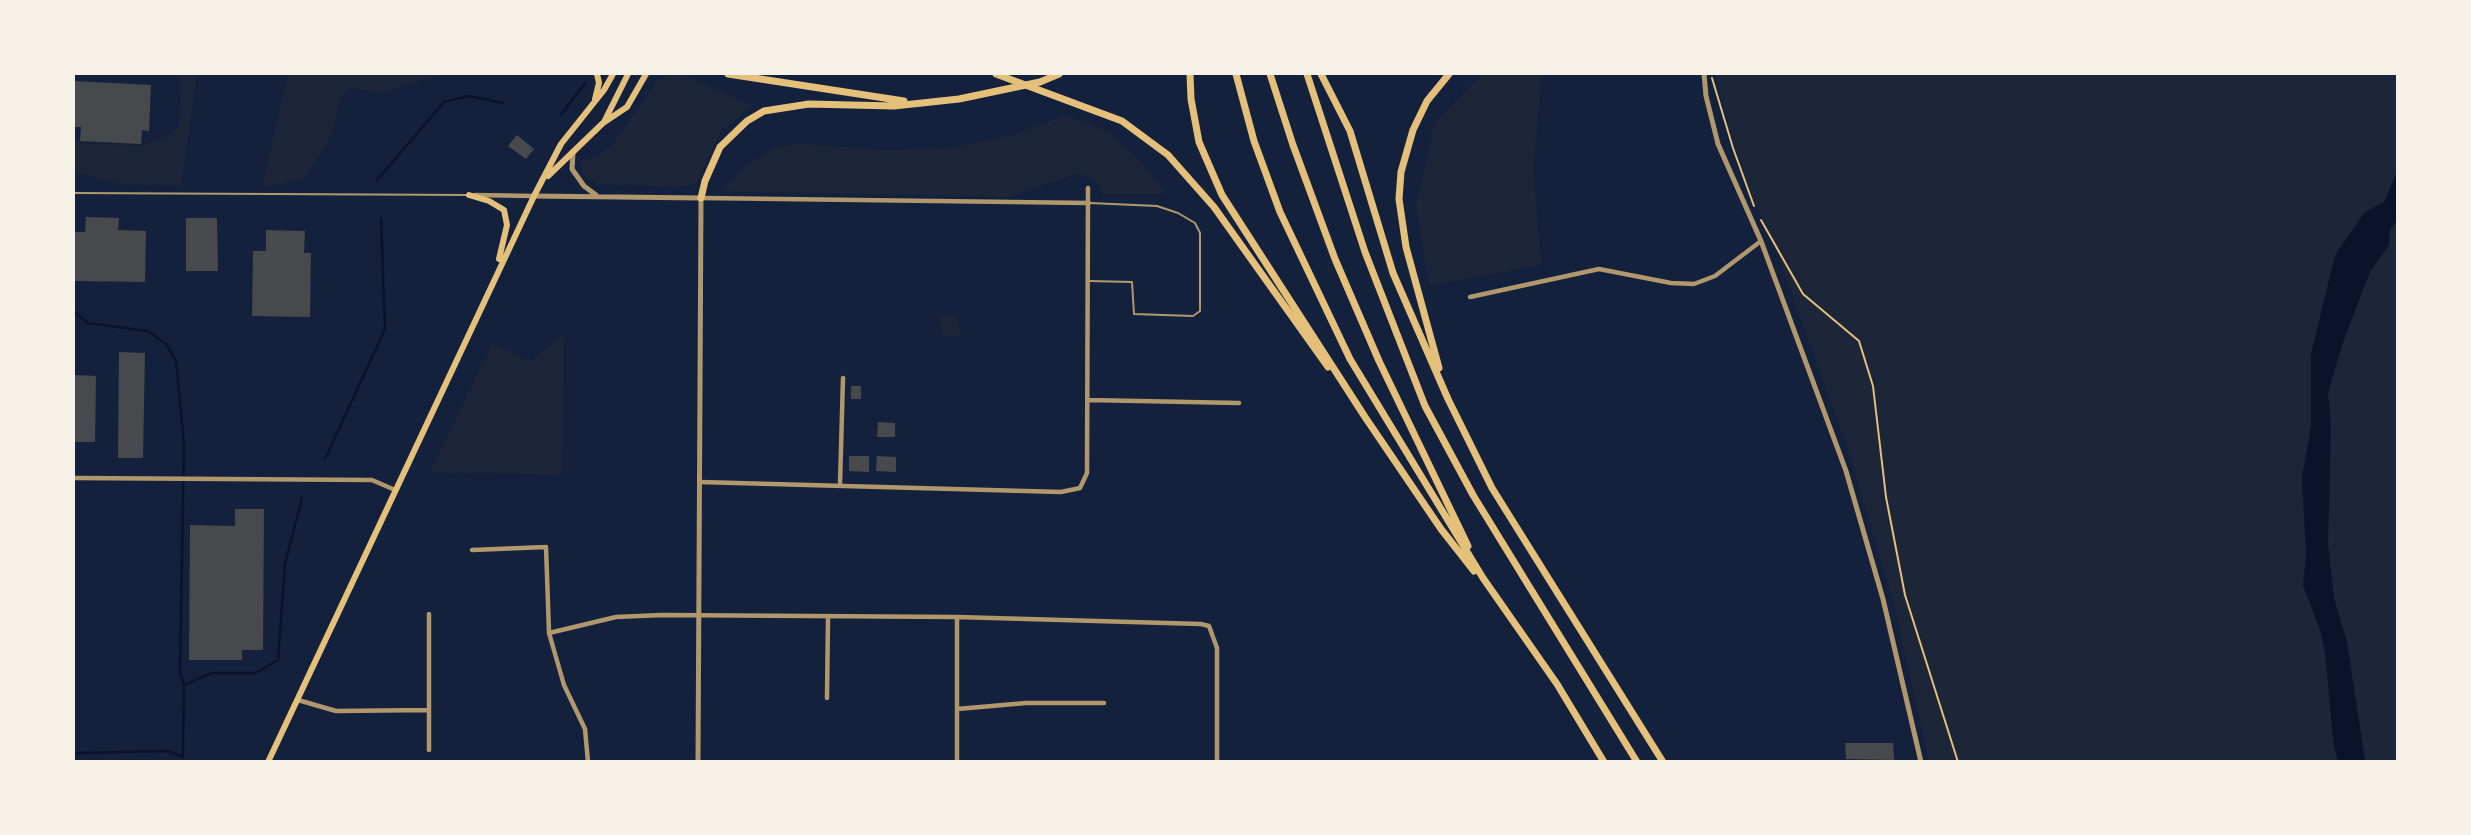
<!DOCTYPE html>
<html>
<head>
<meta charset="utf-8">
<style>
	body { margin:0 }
	#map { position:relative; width:2471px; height:835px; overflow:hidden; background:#14213d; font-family:"Golos Text",sans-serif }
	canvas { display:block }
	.frame { position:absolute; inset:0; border:75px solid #f6f1e7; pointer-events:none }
</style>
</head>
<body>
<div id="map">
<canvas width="2471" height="835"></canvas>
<div class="frame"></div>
</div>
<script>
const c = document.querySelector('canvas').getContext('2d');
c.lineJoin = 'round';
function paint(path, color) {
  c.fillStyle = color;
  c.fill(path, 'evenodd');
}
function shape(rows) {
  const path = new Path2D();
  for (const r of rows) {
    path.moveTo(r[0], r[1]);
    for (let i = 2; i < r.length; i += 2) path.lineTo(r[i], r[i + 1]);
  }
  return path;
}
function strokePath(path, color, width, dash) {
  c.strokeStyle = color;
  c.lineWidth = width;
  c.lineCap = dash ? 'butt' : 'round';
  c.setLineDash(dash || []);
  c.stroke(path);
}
const green = shape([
	[178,74,197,74,181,186,121,184,74,172,74,137,81,143,142,146,168,136,179,127,181,92],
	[288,74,443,74,380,93,350,88,340,97,332,133,305,179,262,187],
	[669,74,683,75,752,106,720,132,698,180,689,186,673,187,598,184,585,176,580,166,583,160,597,157,614,143,657,81],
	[1482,74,1542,74,1533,168,1541,265,1429,286,1416,205,1435,122],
	[1715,74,2397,74,2397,761,1929,761,1895,608,1847,446,1769,232,1742,173],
	[1066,115,1110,133,1143,164,1167,194,1102,194,1098,182,1083,174,1075,174,1009,197,722,191,744,166,777,147,798,144,889,150,951,148,1018,134],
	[940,315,956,315,961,336,942,336],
	[564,334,562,475,430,472,492,344,531,361]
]);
const water = shape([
	[2397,172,2397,220,2390,230,2389,245,2370,272,2343,342,2328,393,2331,424,2328,544,2334,598,2347,642,2365,761,2338,761,2334,747,2325,653,2320,630,2303,585,2306,554,2302,477,2311,426,2311,354,2335,255,2365,212,2384,202]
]);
const stream = shape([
	[561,115,585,83],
	[377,180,444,102,469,96,503,103],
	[74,312,88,323,148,331,166,344,176,361,184,443,180,673,184,684],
	[325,459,385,329,381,219],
	[74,753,169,751,183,757,184,685,212,673,256,673,278,660,285,564,302,498]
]);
const building = shape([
	[74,81,151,85,149,131,142,130,141,144,80,141,81,127,74,127],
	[517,135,534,149,526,159,508,146],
	[86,217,119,218,118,230,146,231,145,282,74,281,74,232,85,232],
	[186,218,217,218,218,271,186,271],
	[266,230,305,231,304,253,311,253,310,317,252,316,253,251,266,251],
	[119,352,145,353,143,458,118,458],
	[74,375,96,376,95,442,74,442],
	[851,386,861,386,861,399,851,399],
	[878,422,895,423,895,437,877,437],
	[849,456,869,456,869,472,849,471],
	[877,456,896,457,896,472,876,471],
	[235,509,264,509,263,650,242,650,242,660,189,660,190,525,235,526],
	[1845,743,1893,743,1894,760,1846,759]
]);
const path = shape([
	[1712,78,1733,148,1754,206],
	[1761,220,1803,294,1859,341,1873,386,1886,497,1905,595,1958,762]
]);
const service = shape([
	[74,193,468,195],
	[1090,281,1132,282,1134,314,1193,316,1200,311,1200,233,1195,223,1178,213,1157,206,1090,203]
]);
const minor = shape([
	[475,195,534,196],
	[702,198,1089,203],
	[1470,297,1599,269,1671,283,1694,284,1715,276,1761,241],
	[1088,400,1239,403],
	[74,478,372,480,395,490],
	[700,482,1061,492,1080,488,1087,473,1088,188],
	[840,484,843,378],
	[472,550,546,547,549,633,564,685,585,729,588,762],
	[429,614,429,750],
	[549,633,616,617,662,615,957,617,1201,624,1209,626,1217,648,1217,762],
	[827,698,828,617],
	[298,700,336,711,429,710],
	[957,709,1026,703,1104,703],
	[957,762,957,617]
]);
const tertiary = shape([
	[1704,74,1706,96,1718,144,1761,241,1846,471,1883,599,1921,762],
	[573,153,572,169,584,186,596,195],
	[534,196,701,198,698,762]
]);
const secondary = shape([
	[595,99,599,83,597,74],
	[604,122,628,74],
	[548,176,603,123,627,107,646,74],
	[469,195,489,201,504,210,507,225,499,259],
	[268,762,534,196,561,144,604,90,613,74]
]);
const motorway = shape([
	[728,74,904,101],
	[996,74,1122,121,1168,155,1214,207,1328,367],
	[1190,74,1191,99,1199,142,1222,195,1365,417,1441,529,1474,571],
	[1236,74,1254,141,1280,212,1350,359,1483,578,1557,684,1604,762],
	[1270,74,1293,145,1335,259,1379,361,1468,546],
	[1307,74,1365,252,1425,406,1473,495,1637,762],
	[1321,74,1350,131,1393,273,1448,399,1492,488,1663,762],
	[701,198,705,181,720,147,747,121,764,111,809,104,894,106,959,99,1040,82,1059,74],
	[1439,368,1406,247,1399,199,1401,172,1413,130,1427,101,1449,74]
]);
paint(green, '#1d2539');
paint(water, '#0b132b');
strokePath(stream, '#0b132b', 2.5);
paint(building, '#48494c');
strokePath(path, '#e5c07b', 2);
strokePath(service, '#b1986c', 2);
strokePath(minor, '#b1986c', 4.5);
strokePath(tertiary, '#b1986c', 5);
strokePath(secondary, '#e5c07b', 6);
strokePath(motorway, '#e5c07b', 7);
</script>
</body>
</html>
